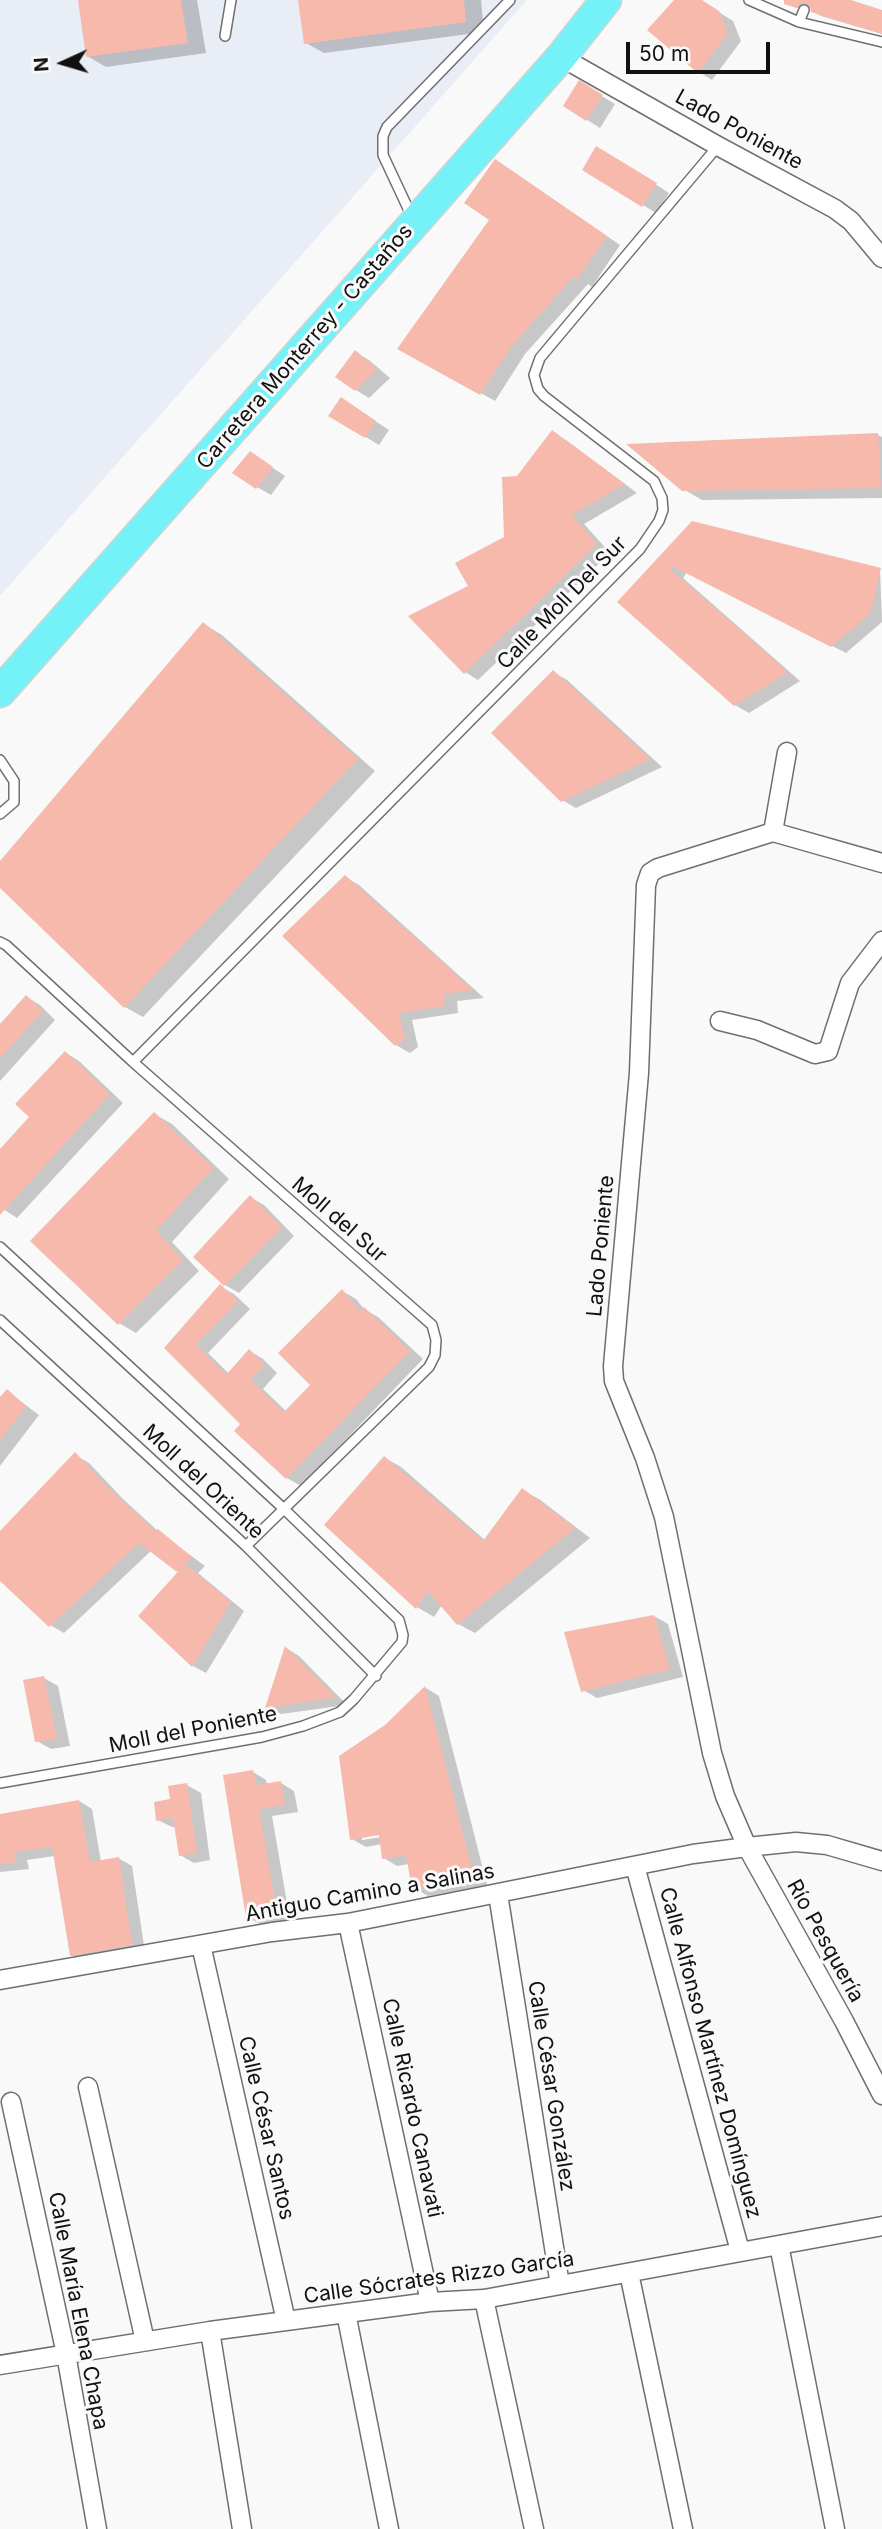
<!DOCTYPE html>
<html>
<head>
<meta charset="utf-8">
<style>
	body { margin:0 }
	#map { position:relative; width:882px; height:2529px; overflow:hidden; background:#f9f9fa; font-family:Inter,sans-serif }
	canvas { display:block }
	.north { position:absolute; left:28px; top:28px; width:70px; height:70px; -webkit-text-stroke:5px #f9f9fa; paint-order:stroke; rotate:266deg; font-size:19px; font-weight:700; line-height:28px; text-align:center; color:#111112 }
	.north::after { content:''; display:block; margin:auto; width:24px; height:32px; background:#111112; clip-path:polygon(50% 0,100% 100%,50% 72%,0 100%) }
	.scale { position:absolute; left:626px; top:42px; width:144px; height:32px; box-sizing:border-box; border:4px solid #111112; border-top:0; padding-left:9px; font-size:21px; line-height:24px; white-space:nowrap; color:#111112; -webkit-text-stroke:5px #f9f9fa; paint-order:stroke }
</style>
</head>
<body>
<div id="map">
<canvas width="882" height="2529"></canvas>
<div class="north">N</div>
<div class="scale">50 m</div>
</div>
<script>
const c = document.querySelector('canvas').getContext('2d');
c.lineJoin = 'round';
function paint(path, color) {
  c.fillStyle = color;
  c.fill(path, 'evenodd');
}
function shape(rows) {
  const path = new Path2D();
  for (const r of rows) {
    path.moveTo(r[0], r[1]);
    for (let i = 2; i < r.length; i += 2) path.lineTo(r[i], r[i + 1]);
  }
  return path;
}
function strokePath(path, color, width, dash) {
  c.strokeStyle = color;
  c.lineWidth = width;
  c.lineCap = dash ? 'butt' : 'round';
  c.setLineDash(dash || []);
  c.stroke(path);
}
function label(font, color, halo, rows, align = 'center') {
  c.font = font + ' Inter,sans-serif';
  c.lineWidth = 6;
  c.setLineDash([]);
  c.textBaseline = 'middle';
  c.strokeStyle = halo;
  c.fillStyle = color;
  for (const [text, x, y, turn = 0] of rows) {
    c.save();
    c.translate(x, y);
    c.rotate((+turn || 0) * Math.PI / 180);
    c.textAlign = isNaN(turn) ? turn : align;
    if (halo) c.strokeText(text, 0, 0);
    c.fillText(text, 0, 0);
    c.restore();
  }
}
const built = shape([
	[0,0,527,0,0,596]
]);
const shadow = shape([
	[80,0,197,0,206,53,106,67,87,56],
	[299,0,481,0,484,32,324,53,306,43],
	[676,0,700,0,733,21,741,41,712,80,699,72],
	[785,0,845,0,882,12,882,34,821,16,812,11,812,7,806,11,792,6,784,2],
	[580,83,615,104,600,128,565,106],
	[611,156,669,193,656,213,584,169],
	[509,169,620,245,592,287,588,284,525,354,495,401,400,348,491,219],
	[355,352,369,360,390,378,369,398,356,390],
	[355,408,389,430,379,445,331,416],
	[878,435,882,437,882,498,702,500,683,489],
	[566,440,637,493,584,524,610,553,478,680,465,672,471,587,506,538,518,477],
	[264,462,285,476,271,495,257,487],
	[692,523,880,570,882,622,846,653,687,572,683,578,800,681,749,713,735,705,620,602],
	[204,624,222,635,375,771,143,1017,125,1007,0,885,0,864],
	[553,672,567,680,662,767,576,808,562,800],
	[345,877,359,885,484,998,457,1001,458,1013,412,1020,418,1047,410,1053,396,1045,285,936],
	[27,997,40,1005,55,1020,0,1081,0,1027],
	[66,1053,79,1061,123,1103,17,1218,0,1207,0,1151,31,1117],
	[154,1114,172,1124,229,1179,172,1242,199,1271,136,1333,119,1323],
	[250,1197,264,1205,294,1236,239,1293,225,1285],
	[221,1287,234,1294,250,1309,208,1353,229,1374,250,1351,263,1359,277,1373,263,1389,287,1412,313,1385,342,1291,356,1299,364,1309,378,1317,423,1359,301,1486,287,1478,236,1431,242,1424,166,1348],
	[7,1391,39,1415,0,1466,0,1399],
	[75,1455,89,1463,123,1499,159,1532,205,1566,198,1573,244,1611,206,1673,193,1666,140,1616,180,1572,152,1550,64,1633,50,1625,0,1577,0,1533],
	[385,1458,401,1467,486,1541,522,1490,539,1499,590,1538,475,1633,458,1624,442,1605,434,1617,417,1607,326,1525],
	[654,1616,668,1624,683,1677,597,1698,583,1690],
	[286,1648,299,1656,347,1705,281,1714,267,1707],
	[44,1678,58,1686,70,1746,51,1749,37,1741],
	[426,1688,439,1696,487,1885,428,1896,414,1888,409,1864,397,1866,384,1858,382,1844,366,1847,352,1839,386,1727],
	[388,1832,388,1836,362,1840,362,1837],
	[253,1772,266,1780,267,1785,281,1783,294,1791,298,1812,272,1816,290,1920,261,1925,248,1917],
	[187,1785,201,1793,210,1860,194,1863,180,1855,176,1827,172,1827,158,1820],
	[79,1801,92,1809,101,1862,118,1858,132,1866,145,1952,85,1963,71,1955,55,1856,27,1860,29,1869,0,1872,0,1815]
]);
const building = shape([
	[78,0,181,0,188,43,86,57],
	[298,0,464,0,466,22,304,44],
	[674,0,702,0,719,11,728,33,698,73,647,30],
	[784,0,851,0,882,10,882,34,811,12,810,6,806,3,800,4,797,8,784,4],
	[579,80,603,95,586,121,563,106],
	[596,146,657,183,642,207,582,170],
	[495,159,607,236,577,280,573,277,511,347,480,395,397,349,489,220,464,203],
	[355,350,377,369,355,391,335,377],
	[341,397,376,421,365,438,328,416],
	[552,430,625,484,572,515,597,544,464,674,408,616,468,586,455,563,504,537,502,477,517,476],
	[878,433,881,488,682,491,626,444],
	[250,451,273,467,256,489,232,473],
	[692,521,881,568,870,614,831,647,672,566,670,569,788,672,734,706,617,602],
	[203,622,358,759,124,1008,0,888,0,861],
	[553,670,650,759,561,802,491,733],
	[345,875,473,990,444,994,445,1006,399,1013,405,1039,395,1046,282,936],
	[26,995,43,1011,0,1058,0,1024],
	[65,1051,110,1094,0,1215,0,1149,29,1117,15,1104],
	[154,1112,213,1168,156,1231,183,1260,118,1325,30,1241],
	[250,1195,282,1227,224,1286,193,1257],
	[220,1284,238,1301,196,1344,226,1375,249,1349,265,1365,250,1380,284,1412,310,1385,278,1353,342,1289,360,1311,364,1307,410,1351,286,1479,234,1431,240,1424,164,1348],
	[7,1389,26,1406,0,1440,0,1397],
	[75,1452,109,1489,155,1531,158,1529,192,1557,177,1572,139,1543,49,1627,0,1581,0,1531],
	[384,1456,483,1541,522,1488,575,1528,457,1625,428,1591,416,1609,324,1525],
	[185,1564,231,1602,192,1667,138,1616],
	[654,1615,670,1669,581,1692,564,1632],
	[285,1646,336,1697,265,1708],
	[44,1676,57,1739,35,1742,23,1680],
	[425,1686,474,1877,412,1889,406,1855,382,1859,379,1835,350,1840,339,1756,385,1725],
	[253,1770,256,1785,281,1781,285,1805,259,1809,277,1913,246,1918,223,1775],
	[187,1783,197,1853,179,1856,173,1818,156,1821,154,1802,170,1799,168,1786],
	[79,1800,90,1862,119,1857,132,1945,70,1956,52,1847,14,1852,16,1862,0,1864,0,1814]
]);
const service = shape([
	[749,0,799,22,882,42],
	[799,22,804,10],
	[225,36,231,0],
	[412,217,383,155,383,136,387,127,510,0],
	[0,760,14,781,14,802,0,814],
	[0,942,6,945,133,1062,432,1325,436,1340,435,1355,429,1367,246,1546],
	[133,1062,640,549,659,521,663,510,662,498,654,481,544,396,538,389,534,375,540,358,718,146],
	[0,1247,284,1509,399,1620,403,1635,402,1642,354,1699,340,1712,303,1726,262,1737,0,1783],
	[0,1320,246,1546,376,1676]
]);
const minor = shape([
	[561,57,718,146,835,209,851,221,882,258],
	[773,832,787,752],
	[882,863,773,832,658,868,650,873,646,885,639,1073,613,1366,614,1381,645,1458,664,1517,712,1753,725,1796,747,1847,844,2021,882,2095],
	[720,1021,757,1030,815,1054,828,1051,850,983,882,941],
	[635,1866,740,2251],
	[498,1894,560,2285],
	[348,1923,430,2302],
	[201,1945,286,2321],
	[0,1980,272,1932,348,1923,693,1854,747,1847,796,1842,827,1845,882,1861],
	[88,2087,145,2341],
	[11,2102,66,2354,97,2529],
	[779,2245,835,2529],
	[629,2273,683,2529],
	[484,2299,534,2529],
	[346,2313,389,2529],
	[210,2331,242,2529],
	[0,2365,210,2331,430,2302,484,2299,882,2226]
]);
const primary = shape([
	[0,692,561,57,606,0]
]);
const streetNames = [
	["Lado Poniente",739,130,29],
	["Carretera Monterrey - Castaños",305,347,-49],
	["Calle Moll Del Sur",562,603,-46],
	["Moll del Sur",339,1220,41],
	["Lado Poniente",601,1246,-85],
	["Moll del Oriente",203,1482,43],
	["Moll del Poniente",193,1730,-11],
	["Antiguo Camino a Salinas",370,1893,-10],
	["Río Pesquería",825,1941,61],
	["Calle Alfonso Martínez Domínguez",710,2053,75],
	["Calle César González",551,2086,81],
	["Calle Ricardo Canavati",412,2108,78],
	["Calle César Santos",266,2128,77],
	["Calle Sócrates Rizzo García",439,2278,-8],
	["Calle María Elena Chapa",78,2311,79]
];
paint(built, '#e9edf5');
paint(shadow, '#0003');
paint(building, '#f6b9ac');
strokePath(service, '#6f6f70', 12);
strokePath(minor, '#6f6f70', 21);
strokePath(primary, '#d4d4d4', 33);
strokePath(service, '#fff', 9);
strokePath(minor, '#fff', 18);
strokePath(primary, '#75f2f7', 30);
label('21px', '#111112', '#f9f9fa', streetNames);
</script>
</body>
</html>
